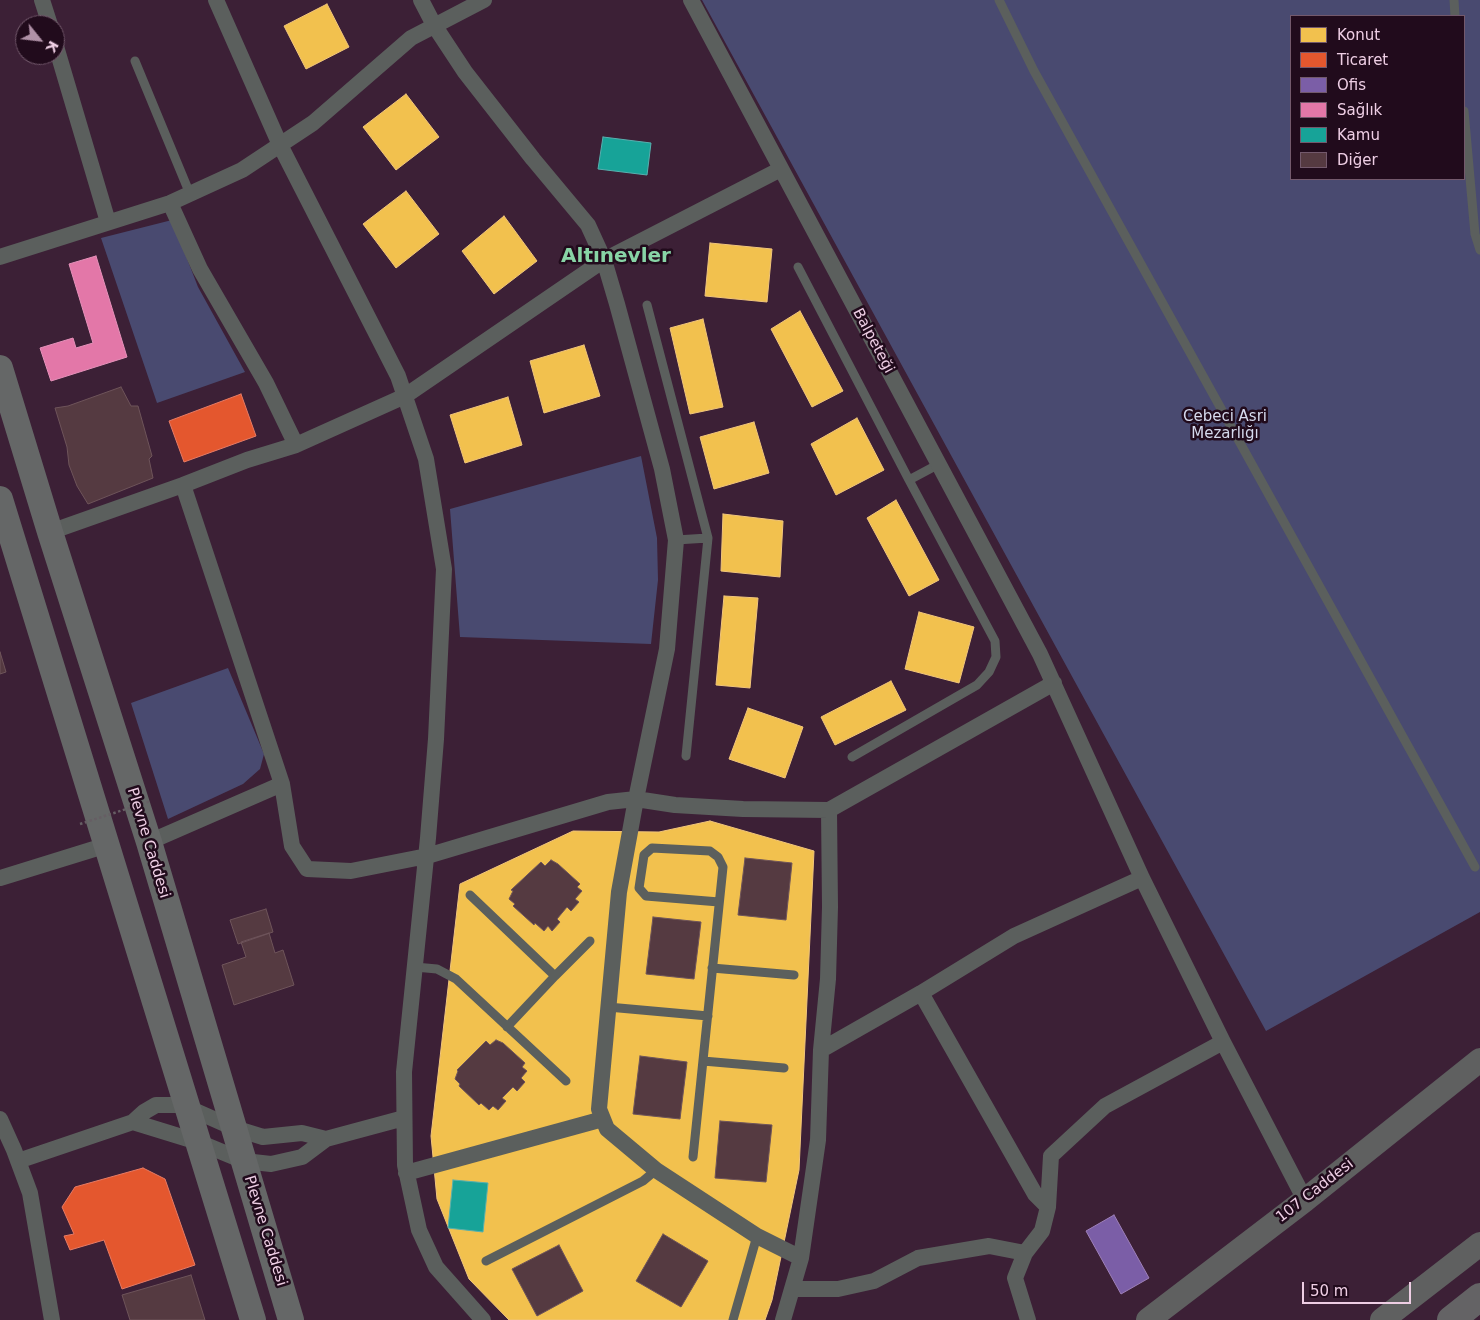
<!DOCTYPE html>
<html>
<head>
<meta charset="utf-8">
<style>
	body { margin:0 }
	#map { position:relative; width:1480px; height:1320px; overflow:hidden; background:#3c2036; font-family:"DejaVu Sans",sans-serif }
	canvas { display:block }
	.legend { position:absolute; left:1290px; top:15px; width:175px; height:165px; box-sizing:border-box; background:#210b1c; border:1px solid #73596c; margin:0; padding:6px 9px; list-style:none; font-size:15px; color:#eecee4 }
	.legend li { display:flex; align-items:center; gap:10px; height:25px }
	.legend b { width:25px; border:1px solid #73596c }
	.north { position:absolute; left:15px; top:15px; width:50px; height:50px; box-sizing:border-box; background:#210b1c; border:1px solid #73596c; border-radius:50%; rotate:119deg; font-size:14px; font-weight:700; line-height:20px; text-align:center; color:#eecee4 }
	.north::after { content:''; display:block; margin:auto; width:18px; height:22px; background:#b091a7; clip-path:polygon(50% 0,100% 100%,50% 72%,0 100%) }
	.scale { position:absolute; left:1302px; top:1282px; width:109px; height:22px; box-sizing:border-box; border:2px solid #eecee4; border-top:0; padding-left:6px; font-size:15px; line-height:18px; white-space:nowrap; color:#eecee4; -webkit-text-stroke:4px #210b1c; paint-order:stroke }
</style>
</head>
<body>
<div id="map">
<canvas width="1480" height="1320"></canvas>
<ul class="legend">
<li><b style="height:14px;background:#f2c14e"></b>Konut</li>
<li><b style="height:14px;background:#e4572e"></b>Ticaret</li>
<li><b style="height:14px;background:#7b5ea7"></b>Ofis</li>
<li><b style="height:14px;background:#e377a8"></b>Sağlık</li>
<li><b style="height:14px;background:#17a398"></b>Kamu</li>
<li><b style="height:14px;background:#553a41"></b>Diğer</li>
</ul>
<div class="north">K</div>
<div class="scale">50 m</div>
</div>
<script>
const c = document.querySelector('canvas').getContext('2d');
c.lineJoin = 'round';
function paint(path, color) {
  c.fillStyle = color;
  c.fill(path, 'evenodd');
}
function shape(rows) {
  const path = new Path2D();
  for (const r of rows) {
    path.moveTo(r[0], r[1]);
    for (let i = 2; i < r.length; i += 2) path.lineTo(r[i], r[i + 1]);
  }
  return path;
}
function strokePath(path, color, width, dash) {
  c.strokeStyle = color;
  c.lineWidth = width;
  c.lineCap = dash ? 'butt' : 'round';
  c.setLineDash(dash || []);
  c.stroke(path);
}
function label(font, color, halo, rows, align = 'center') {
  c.font = font + ' "DejaVu Sans",sans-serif';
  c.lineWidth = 5;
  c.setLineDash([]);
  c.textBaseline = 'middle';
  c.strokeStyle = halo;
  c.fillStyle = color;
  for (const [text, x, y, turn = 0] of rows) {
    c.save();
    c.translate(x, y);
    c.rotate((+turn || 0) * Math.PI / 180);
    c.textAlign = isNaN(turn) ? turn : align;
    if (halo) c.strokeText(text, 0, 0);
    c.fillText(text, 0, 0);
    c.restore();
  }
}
const green = shape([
	[702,0,1480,0,1480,912,1266,1031],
	[1291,16,1464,16,1464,179,1291,179],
	[172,220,198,287,245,372,157,403,101,238],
	[641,456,657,538,658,580,651,644,460,637,450,509],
	[228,668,264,754,260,769,243,784,168,819,131,703]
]);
const homes = shape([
	[327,4,349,47,306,69,284,26,327,4],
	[406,94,439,137,396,170,363,127,406,94],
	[406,191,439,234,396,268,363,224,406,191],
	[504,216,537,261,494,294,462,251,504,216],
	[710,243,772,249,767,302,705,296,710,243],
	[800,311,843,391,812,407,771,329,800,311],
	[703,319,723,407,690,414,670,328,703,319],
	[584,345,600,396,544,413,530,361,584,345],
	[508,397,522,445,465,463,450,415,508,397],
	[857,418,884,470,836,495,811,444,857,418],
	[754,422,769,473,714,489,700,437,754,422],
	[896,500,939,580,909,596,867,518,896,500],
	[723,514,783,521,780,577,721,571,723,514],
	[724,596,758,598,750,688,716,685,724,596],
	[919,612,974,627,959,683,905,669,919,612],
	[891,681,906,710,835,745,821,717,891,681],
	[748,708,803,727,785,778,729,759,748,708],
	[710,821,814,851,799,1170,772,1300,765,1320,509,1320,469,1279,437,1199,431,1136,460,884,573,831,659,832,710,821]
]);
const shops = shape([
	[241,394,256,436,184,462,169,421,241,394],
	[143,1168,165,1179,195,1265,122,1289,104,1240,70,1250,64,1236,74,1234,62,1207,75,1187,143,1168]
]);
const offices = shape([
	[1114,1215,1149,1278,1121,1294,1086,1231,1114,1215]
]);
const health = shape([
	[96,256,127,357,51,381,40,348,73,338,76,348,93,343,69,264,96,256]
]);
const public = shape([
	[603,137,651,143,647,175,598,169,603,137],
	[453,1180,488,1183,483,1232,448,1228,453,1180]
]);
const building = shape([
	[121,387,131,406,138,406,152,456,149,459,153,478,88,504,77,486,69,465,67,447,55,408,68,406,121,387],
	[0,652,6,672,0,674,0,652],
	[745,858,792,863,786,920,738,915,745,858],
	[551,860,558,864,580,884,577,887,582,891,575,899,579,902,571,911,567,907,557,919,560,922,552,931,548,926,544,931,535,923,534,925,513,906,515,904,509,899,513,891,511,890,541,862,545,866,551,860],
	[266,909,273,932,238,944,230,920,266,909],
	[653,917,701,922,694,979,646,974,653,917],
	[269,933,275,953,283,950,294,985,234,1005,222,965,246,957,241,942,269,933],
	[496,1040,503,1043,525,1063,522,1067,527,1071,521,1078,525,1082,517,1091,513,1087,502,1098,506,1101,498,1110,493,1106,489,1110,481,1103,479,1105,459,1086,460,1084,455,1079,458,1071,457,1070,486,1041,490,1045,496,1040],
	[640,1056,687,1062,680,1119,633,1114,640,1056],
	[720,1121,772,1125,766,1182,715,1178,720,1121],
	[663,1234,708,1261,681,1307,636,1281,663,1234],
	[559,1245,583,1291,537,1316,512,1269,559,1245],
	[191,1275,205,1320,130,1320,122,1295,191,1275]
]);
const lane = shape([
	[999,0,1034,71,1475,867],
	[1454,0,1455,16],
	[135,61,190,194],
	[1464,111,1475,234,1480,250],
	[798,267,909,480,939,464],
	[647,305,708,538,676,540],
	[686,756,708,538],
	[852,757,977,685,989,672,996,657,995,641,909,480],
	[470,895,555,976],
	[415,967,437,969,456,979,566,1081],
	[712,968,794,975],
	[608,1007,708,1016],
	[507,1027,555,976,590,941],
	[703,1061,784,1068],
	[693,1157,723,867,718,857,710,851,652,848,644,855,639,888,646,896,719,902],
	[486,1261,643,1181,656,1170],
	[733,1320,757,1236]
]);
const street = shape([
	[42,0,50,25],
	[216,0,280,145,398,376,426,459,444,569,436,739,428,838,404,1072,405,1165,419,1230,436,1267,483,1320],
	[421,0,434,25,465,72,533,159,588,225,604,260,617,304,662,469,676,540,667,649,636,799,619,892,599,1109,607,1129,656,1170,757,1236,801,1258],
	[691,0,1040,654,1142,878,1223,1042,1305,1200],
	[55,43,108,222],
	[170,203,200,269,266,383,296,445],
	[0,257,170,203,242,170,313,123,411,38,484,0],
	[183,485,282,784,292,846,307,869,351,871,427,856,608,802,636,799,675,805,743,809,829,810],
	[50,532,183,485,247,460,296,445,405,396,604,260,781,169],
	[149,842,282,784],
	[0,878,107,845],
	[921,993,1035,1194,1048,1207],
	[821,1050,921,993,1014,936,1142,878],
	[0,1119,14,1150,30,1193,52,1320],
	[133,1122,198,1142,244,1161,271,1164,302,1157,326,1139,404,1118],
	[18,1161,133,1122,144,1112,156,1105,182,1105,234,1128,263,1137,302,1133,326,1139],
	[406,1173,603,1119],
	[792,1289,838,1289,874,1281,918,1258,989,1246,1025,1253],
	[783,1320,801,1258,818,1140,821,1050,828,979,830,907,829,810,1054,683],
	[1028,1320,1015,1278,1025,1253,1042,1231,1048,1207,1051,1156,1105,1106,1223,1042]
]);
const secondary = shape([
	[1148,1320,1305,1200,1480,1060],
	[1382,1320,1480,1244]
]);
const primary = shape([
	[0,368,50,532,149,842,291,1320],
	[0,499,253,1320]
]);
const highway = shape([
	[1451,1320,1480,1297]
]);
const pathBridge = shape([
	[80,824,151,801]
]);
const streetNames = [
	["Balpeteği",873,341,62],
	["Plevne Caddesi",148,843,73],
	["107 Caddesi",1315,1191,-38],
	["Plevne Caddesi",265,1231,73]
];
const parkNames = [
	["Cebeci Asri",1225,417],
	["Mezarlığı",1225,434]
];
const districtNames = [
	["Altınevler",616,257]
];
paint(green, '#494a70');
paint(homes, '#f2c14e');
strokePath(homes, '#f1c57b', 1);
paint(shops, '#e4572e');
strokePath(shops, '#e77b65', 1);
paint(offices, '#7b5ea7');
strokePath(offices, '#9e80b9', 1);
paint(health, '#e377a8');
strokePath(health, '#e691ba', 1);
paint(public, '#17a398');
strokePath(public, '#58b0af', 1);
paint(building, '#553a41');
strokePath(building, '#6e545a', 1);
strokePath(lane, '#5b5f5d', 9);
strokePath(street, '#5b5f5d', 16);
strokePath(secondary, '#5f6060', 24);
strokePath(primary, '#656767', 26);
strokePath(highway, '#646365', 28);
strokePath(pathBridge, '#665e64', 2.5, [2.5, 2.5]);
label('15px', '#eecee4', '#210b1c', streetNames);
label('15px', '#d6daee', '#210b1c', parkNames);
label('bold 20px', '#88d4a6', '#210b1c', districtNames);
</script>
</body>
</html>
